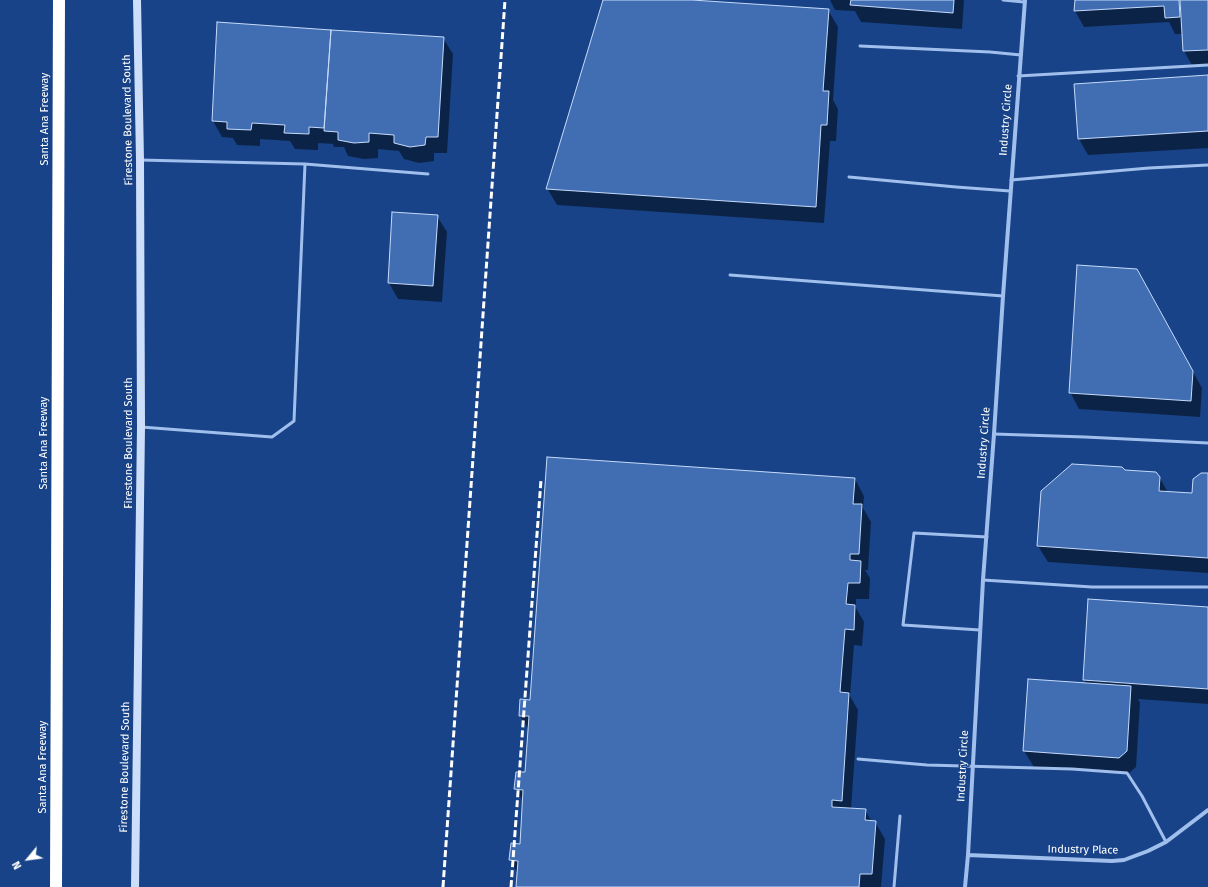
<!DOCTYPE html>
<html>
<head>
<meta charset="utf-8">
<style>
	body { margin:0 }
	#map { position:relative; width:1208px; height:887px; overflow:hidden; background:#184388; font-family:"Fira Sans",sans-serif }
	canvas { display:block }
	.north { position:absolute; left:8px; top:839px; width:40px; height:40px; -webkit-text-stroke:3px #184388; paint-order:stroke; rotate:241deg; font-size:11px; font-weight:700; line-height:16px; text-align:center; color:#fff }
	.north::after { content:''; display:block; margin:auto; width:14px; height:18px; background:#fff; clip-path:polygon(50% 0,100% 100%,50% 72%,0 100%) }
</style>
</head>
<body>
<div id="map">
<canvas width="1208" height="887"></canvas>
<div class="north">N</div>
</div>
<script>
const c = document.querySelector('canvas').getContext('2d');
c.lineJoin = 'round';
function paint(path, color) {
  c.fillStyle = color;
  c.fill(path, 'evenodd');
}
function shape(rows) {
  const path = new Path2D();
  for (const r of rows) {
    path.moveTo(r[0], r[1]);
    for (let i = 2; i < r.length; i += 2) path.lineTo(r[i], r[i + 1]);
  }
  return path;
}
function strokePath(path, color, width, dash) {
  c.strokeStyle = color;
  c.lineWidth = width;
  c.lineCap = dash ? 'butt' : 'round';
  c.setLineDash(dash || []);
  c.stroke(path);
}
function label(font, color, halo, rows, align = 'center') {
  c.font = font + ' "Fira Sans",sans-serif';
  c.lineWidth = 3;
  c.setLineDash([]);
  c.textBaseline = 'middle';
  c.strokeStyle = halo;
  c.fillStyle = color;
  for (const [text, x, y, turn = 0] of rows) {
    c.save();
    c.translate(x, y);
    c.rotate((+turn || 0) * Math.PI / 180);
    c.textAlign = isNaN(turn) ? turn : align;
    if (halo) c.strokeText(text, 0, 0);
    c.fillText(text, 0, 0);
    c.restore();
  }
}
const shadow = shape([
	[604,0,677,0,828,10,838,27,833,100,838,109,836,141,830,141,824,223,557,205,547,188],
	[830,0,964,0,962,29,861,22,855,11,835,10],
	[1076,0,1208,0,1208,66,1193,67,1184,51,1183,34,1175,34,1169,22,1084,27,1075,11],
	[218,23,443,38,453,54,447,153,434,153,434,161,419,163,404,159,399,151,378,149,378,158,364,159,348,156,344,147,334,147,333,144,318,143,318,150,295,149,290,141,260,139,260,146,237,145,233,138,222,137,213,121],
	[1208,76,1208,148,1088,155,1079,139],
	[437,216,447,232,442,302,398,299,389,283],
	[1136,270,1202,388,1200,417,1079,409,1070,392],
	[1125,471,1160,478,1168,493,1193,494,1208,474,1208,573,1048,562,1038,546],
	[855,479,864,496,863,508,871,522,868,570,865,570,870,578,869,599,856,599,856,608,864,622,862,646,854,645,850,696,858,710,851,809,865,810,872,822,875,822,885,839,881,887,517,887,518,874,510,860,511,844,521,845,524,803,516,789,526,773,529,730,520,716,531,701],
	[1089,600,1208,608,1208,704,1138,699,1140,703,1136,767,1128,774,1034,767,1024,751,1086,684,1084,680]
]);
const building = shape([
	[603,0,692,0,829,9,823,91,829,91,827,125,821,125,816,207,546,189,603,0],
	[851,0,954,0,953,13,850,5,851,0],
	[1075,0,1179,0,1180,17,1165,18,1164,6,1074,11,1075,0],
	[1180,0,1208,0,1208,50,1183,51,1180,0],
	[217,22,331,30,324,128,309,127,309,134,284,133,285,125,252,123,251,130,227,129,227,122,212,121,217,22],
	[331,30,444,37,438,137,426,137,425,145,410,147,394,143,394,135,369,133,369,142,354,143,338,140,338,132,324,131,331,30],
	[1208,75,1208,131,1078,139,1074,84,1208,75],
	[392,212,438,215,433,286,388,283,392,212],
	[1077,265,1137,269,1193,371,1191,401,1069,393,1077,265],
	[547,457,855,478,853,504,862,504,859,554,850,554,850,560,861,561,860,583,848,583,846,604,855,605,854,630,845,629,840,692,849,693,842,801,832,800,832,807,866,809,865,820,876,821,872,874,860,874,859,887,516,887,518,861,509,860,511,843,520,844,523,790,514,789,516,772,525,772,529,716,519,716,520,699,530,700,547,457],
	[1072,464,1122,467,1125,470,1156,472,1160,477,1159,491,1192,493,1193,479,1201,473,1208,473,1208,558,1037,546,1041,491,1072,464],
	[1088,599,1208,607,1208,689,1083,680,1088,599],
	[1028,679,1131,686,1127,751,1119,758,1023,751,1028,679]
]);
const lane = shape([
	[1003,0,1024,2],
	[860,46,990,52,1021,55],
	[1018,76,1208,65],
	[140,160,305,164,428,174],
	[849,177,956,187,1010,191],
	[1011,180,1149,168,1208,165],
	[730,275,1003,296],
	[141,427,272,437,294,421,305,164],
	[994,434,1085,437,1208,443],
	[983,580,1092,587,1207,587],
	[980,630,903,625,914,533,987,537],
	[858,759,927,765,1072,769,1127,773,1142,796,1166,842],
	[894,887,900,816]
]);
const street = shape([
	[968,855,1112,861,1124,860,1148,851,1166,842,1208,810],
	[965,887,968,855,983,580,994,434,1003,296,1025,0]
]);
const secondary = shape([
	[135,887,141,427,140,160,137,0]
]);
const highway = shape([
	[56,887,59,0]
]);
const rail = shape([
	[443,887,505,0],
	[511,887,541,480]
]);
const streetNames = [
	["Santa Ana Freeway",45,119,-90],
	["Firestone Boulevard South",128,120,-91],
	["Industry Circle",1006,120,-86],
	["Santa Ana Freeway",44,443,-90],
	["Firestone Boulevard South",129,443,-90],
	["Industry Circle",984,443,-86],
	["Industry Circle",963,766,-87],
	["Santa Ana Freeway",43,767,-90],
	["Firestone Boulevard South",125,767,-89],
	["Industry Place",1083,850,1]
];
paint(shadow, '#0007');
paint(building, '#416db2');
strokePath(building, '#c6dbfa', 1);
strokePath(lane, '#a0bfed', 3);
strokePath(street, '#a0bfed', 4);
strokePath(secondary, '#cddefa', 8);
strokePath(highway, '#fff', 12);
strokePath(rail, '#fff', 3, [7, 3]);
label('11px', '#fff', '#184388', streetNames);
</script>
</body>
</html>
